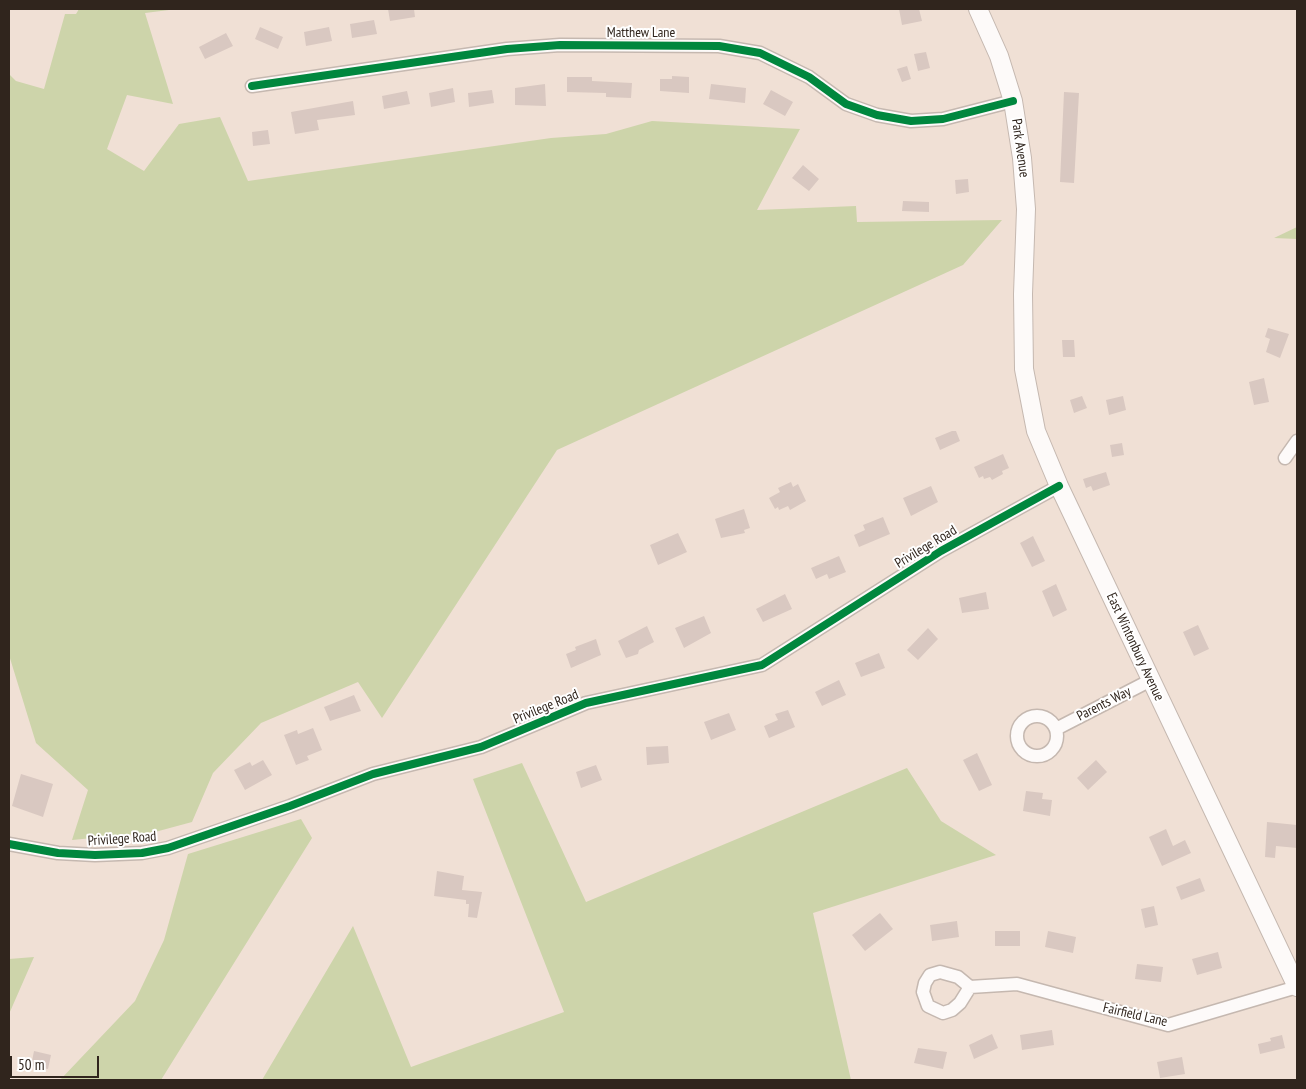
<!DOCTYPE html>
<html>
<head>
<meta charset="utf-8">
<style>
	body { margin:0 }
	#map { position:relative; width:1306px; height:1089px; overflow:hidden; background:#f0e0d5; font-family:"PT Sans Narrow",sans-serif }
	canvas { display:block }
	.frame { position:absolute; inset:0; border:10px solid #30251d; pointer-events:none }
	.scale { position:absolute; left:10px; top:1056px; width:89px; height:22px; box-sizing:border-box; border:2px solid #30251d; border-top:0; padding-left:6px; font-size:15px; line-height:18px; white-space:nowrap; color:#30251d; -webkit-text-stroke:4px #fff; paint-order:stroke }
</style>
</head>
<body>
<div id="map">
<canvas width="1306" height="1089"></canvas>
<div class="frame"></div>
<div class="scale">50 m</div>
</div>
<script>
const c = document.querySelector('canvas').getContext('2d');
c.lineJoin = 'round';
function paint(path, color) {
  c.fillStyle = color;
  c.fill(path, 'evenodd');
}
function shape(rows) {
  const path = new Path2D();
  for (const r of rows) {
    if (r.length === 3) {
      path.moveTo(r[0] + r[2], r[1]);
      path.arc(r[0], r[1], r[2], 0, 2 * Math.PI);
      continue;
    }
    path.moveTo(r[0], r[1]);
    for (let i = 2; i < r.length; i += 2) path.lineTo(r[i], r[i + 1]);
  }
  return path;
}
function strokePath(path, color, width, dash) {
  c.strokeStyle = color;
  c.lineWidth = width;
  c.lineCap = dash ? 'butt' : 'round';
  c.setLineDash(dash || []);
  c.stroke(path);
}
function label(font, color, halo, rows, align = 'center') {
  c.font = font + ' "PT Sans Narrow",sans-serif';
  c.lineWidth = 4;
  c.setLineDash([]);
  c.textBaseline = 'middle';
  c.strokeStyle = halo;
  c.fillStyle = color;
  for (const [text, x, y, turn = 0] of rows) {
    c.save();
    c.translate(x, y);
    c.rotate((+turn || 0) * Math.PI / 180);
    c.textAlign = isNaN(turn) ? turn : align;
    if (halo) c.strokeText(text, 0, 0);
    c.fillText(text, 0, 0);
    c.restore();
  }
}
const green = shape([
	[79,9,177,9,145,13,173,104,127,95,107,149,144,171,179,124,220,117,248,181,551,138,606,134,652,121,800,129,757,210,856,206,857,222,1002,220,963,265,557,450,382,718,358,682,261,723,213,773,192,822,155,832,72,840,88,790,36,743,9,655,9,74,16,81,44,89,65,14,76,14],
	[1297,227,1297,239,1274,238],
	[522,763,586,902,907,768,941,821,996,855,813,913,851,1080,262,1080,353,926,411,1067,564,1012,473,779],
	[301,819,312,838,161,1080,60,1080,135,1001,164,940,188,854],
	[34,957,9,1014,9,959]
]);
const building = shape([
	[388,9,414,9,415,17,390,21],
	[899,9,919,9,922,21,902,25],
	[374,20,377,34,352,38,350,24],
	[260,27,283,37,278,49,255,39],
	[329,27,332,41,306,46,304,32],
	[226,33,233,46,205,59,199,47],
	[926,52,930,68,918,71,914,54],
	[907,66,911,79,902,82,897,69],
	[672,76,689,77,689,93,660,91,660,79,672,79],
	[567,77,592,77,592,81,632,83,631,98,606,97,606,93,567,92],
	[545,84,546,106,515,105,515,88],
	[711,84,746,88,745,103,709,99],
	[453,88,455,102,431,107,429,93],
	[492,90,494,103,469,107,468,93],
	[771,90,793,102,785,116,763,104],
	[407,91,410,104,384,109,382,96],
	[1064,92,1079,93,1074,183,1060,182],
	[353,101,355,115,317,120,319,130,295,134,291,112],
	[268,130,270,144,253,146,252,132],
	[803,165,819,179,809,191,792,178],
	[968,179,969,192,956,194,955,180],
	[903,201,929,202,929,212,902,211],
	[1268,328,1289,334,1280,358,1266,352,1270,339,1265,337],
	[1062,340,1074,340,1075,357,1063,357],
	[1264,378,1269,402,1254,405,1249,382],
	[1082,396,1087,408,1074,413,1070,400],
	[1123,396,1126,410,1109,415,1106,400],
	[952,431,956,431,960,441,940,450,935,438],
	[1122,443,1124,455,1112,457,1110,445],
	[1003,454,1009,468,1002,471,1003,474,992,480,990,477,984,479,983,476,979,478,974,467],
	[1106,472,1110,485,1093,491,1091,486,1086,488,1083,479],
	[791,482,793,487,798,484,806,501,790,510,788,506,779,510,778,507,775,509,769,498,780,492,778,488],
	[931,486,938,502,911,516,903,498],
	[744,509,750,528,744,530,745,533,721,538,715,519],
	[883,517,890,534,859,547,854,535,865,530,863,525],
	[678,533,687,552,658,565,650,545],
	[1033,536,1045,561,1032,567,1020,543],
	[839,556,846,572,829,579,827,574,816,579,811,568],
	[1056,584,1067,610,1053,617,1042,591],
	[986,592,989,609,962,613,959,598],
	[785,594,792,609,763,622,756,609],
	[704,616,711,633,684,648,675,628],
	[1198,625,1209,649,1194,656,1183,632],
	[647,626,654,642,639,650,638,654,626,658,618,641],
	[928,628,938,639,918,660,907,650],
	[596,639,601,655,571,668,566,654,576,650,575,647],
	[879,653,885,668,861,677,855,663],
	[839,680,846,695,822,706,815,692],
	[354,695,361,711,330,721,324,707],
	[788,710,795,727,769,738,764,726,778,720,775,714],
	[729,713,736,730,711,740,704,722],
	[313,728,322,750,307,756,309,760,296,765,284,735,297,730,298,734],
	[668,746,669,763,647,765,646,747],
	[977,753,992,785,979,791,963,760],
	[263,760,272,775,245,790,234,770,250,762,252,766],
	[1096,760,1107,772,1088,790,1077,778],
	[596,765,602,780,581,788,576,772],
	[21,774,53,784,43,817,12,806],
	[1026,791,1043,793,1042,799,1052,800,1050,816,1023,811],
	[1267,822,1297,825,1297,848,1276,846,1275,858,1265,857],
	[1166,829,1173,846,1185,840,1191,853,1162,866,1149,837],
	[437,871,464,876,462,890,482,892,477,918,468,917,469,904,466,904,466,900,434,896],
	[1200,878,1205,891,1181,900,1176,887],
	[1154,906,1158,925,1145,928,1141,909],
	[880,913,893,929,865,951,852,935],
	[957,921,959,937,932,941,930,925],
	[995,931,1020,931,1020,946,995,946],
	[1048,931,1076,937,1073,953,1045,947],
	[1218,952,1222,968,1197,975,1192,959],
	[1137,964,1163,967,1161,982,1135,979],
	[1052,1030,1054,1045,1022,1050,1020,1035],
	[992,1034,998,1048,974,1059,969,1045],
	[1282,1035,1285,1048,1260,1054,1258,1044,1271,1041,1270,1038],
	[918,1048,947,1052,943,1069,914,1063],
	[34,1051,51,1055,48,1069,31,1066],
	[1182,1057,1185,1074,1160,1078,1157,1062]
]);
const street = shape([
	[252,86,507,49,560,45,719,46,760,53,809,77,846,104,877,115,911,121,943,119,1013,101],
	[1285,458,1297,441],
	[1037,736,20],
	[1056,729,1151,680],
	[9,844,58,853,95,855,142,853,168,848,290,806,373,774,481,747,586,703,762,665,941,551,1059,486],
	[970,987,960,1003,952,1010,943,1013,928,1006,923,992,925,983,930,975,940,972,958,977,970,987,1017,984,1168,1025,1297,987]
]);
const secondary = shape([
	[978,9,999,56,1013,101,1022,158,1026,209,1023,294,1024,369,1036,431,1059,486,1297,987]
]);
const cycleway = shape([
	[252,86,507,49,560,45,719,46,760,53,809,77,846,104,877,115,911,121,943,119,1013,101],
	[9,844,58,853,95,855,142,853,168,848,290,806,373,774,481,747,586,703,762,665,941,551,1059,486]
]);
const streetNames = [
	["Matthew Lane",641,33],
	["Park Avenue",1020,148,82],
	["Privilege Road",926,547,-31],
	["East Wintonbury Avenue",1135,647,65],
	["Parents Way",1104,704,-27],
	["Privilege Road",546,707,-22],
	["Privilege Road",122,839,-4],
	["Fairfield Lane",1135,1015,13]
];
paint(green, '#cdd4aa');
paint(building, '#d9c8c1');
strokePath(street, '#c5b8b0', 15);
strokePath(secondary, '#c5b8b0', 20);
strokePath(street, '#fdfaf9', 12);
strokePath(secondary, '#fdfaf9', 18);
strokePath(cycleway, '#00873e', 8);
label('14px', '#30251d', '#fff', streetNames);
</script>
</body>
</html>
